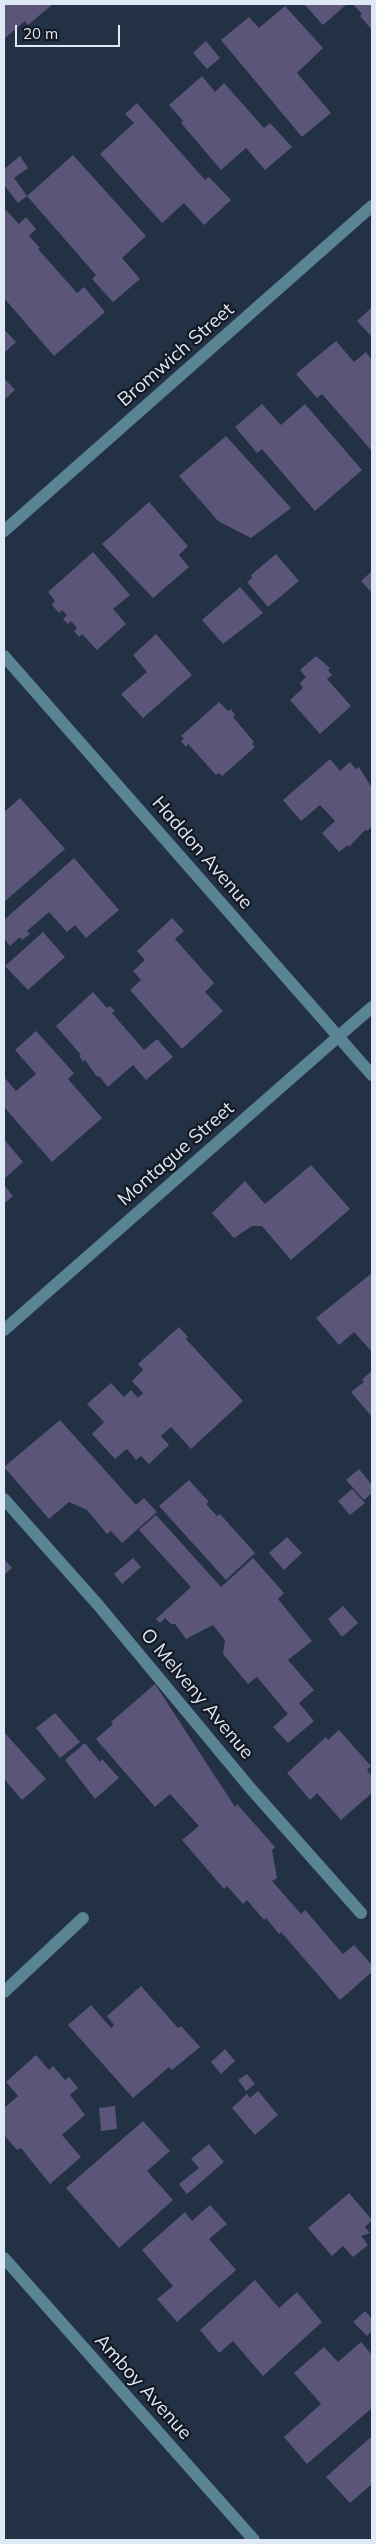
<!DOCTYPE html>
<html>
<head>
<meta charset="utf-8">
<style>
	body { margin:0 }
	#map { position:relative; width:376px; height:2544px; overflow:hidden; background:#233144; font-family:Mulish,sans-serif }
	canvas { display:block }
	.frame { position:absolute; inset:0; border:5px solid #dfe8f5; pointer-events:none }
	.scale { position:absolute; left:15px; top:25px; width:105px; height:22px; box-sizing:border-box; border:2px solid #dfe8f5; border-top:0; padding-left:6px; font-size:15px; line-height:18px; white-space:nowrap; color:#dfe8f5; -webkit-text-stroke:4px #131922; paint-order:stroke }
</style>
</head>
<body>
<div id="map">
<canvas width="376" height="2544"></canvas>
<div class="frame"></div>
<div class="scale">20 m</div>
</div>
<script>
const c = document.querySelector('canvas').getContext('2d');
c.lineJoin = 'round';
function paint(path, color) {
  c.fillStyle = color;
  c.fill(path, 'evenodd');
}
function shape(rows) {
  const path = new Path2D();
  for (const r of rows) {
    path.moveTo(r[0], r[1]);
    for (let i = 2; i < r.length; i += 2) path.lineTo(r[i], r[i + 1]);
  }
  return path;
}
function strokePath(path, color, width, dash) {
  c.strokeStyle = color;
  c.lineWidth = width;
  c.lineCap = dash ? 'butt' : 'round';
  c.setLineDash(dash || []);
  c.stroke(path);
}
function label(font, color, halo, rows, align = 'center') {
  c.font = font + ' Mulish,sans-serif';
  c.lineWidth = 4.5;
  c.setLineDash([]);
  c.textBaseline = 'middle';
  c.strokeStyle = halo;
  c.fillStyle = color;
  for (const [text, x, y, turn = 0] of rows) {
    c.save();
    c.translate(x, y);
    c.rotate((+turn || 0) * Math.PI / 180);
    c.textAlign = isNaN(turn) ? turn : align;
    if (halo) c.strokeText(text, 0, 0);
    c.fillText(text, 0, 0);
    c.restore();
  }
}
const building = shape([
	[4,4,53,4,28,25,25,21,4,39],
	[304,4,347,4,323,25],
	[353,4,372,4,372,30,360,16,362,14],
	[285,6,323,48,297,73,331,113,302,137,221,40,249,17,259,28],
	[206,41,220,58,207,69,193,53],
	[202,76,215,92,224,83,264,128,270,123,292,147,265,170,246,148,221,170,181,123,183,121,169,105],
	[137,103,205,180,209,177,231,200,204,225,184,203,162,223,100,154,134,123,125,114],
	[73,155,146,236,122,258,140,279,113,302,92,279,96,275,27,196],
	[20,156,28,168,14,178,27,196,18,203,4,185,4,169],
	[6,210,19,224,26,217,36,229,29,236,40,248,38,249,77,293,84,287,105,312,54,356,4,298,4,212],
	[372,307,372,337,357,321],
	[4,329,16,342,4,353],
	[336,341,354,362,366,352,372,360,371,450,322,394,317,398,296,374],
	[4,378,15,390,4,400],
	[262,404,281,425,305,404,362,470,315,511,262,449,257,453,235,427],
	[226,436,291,508,251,538,218,521,179,476],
	[149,502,188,546,179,555,189,567,153,598,102,544],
	[93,552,130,595,113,609,126,624,97,650,82,634,79,637,74,631,77,628,71,621,68,624,63,619,67,615,62,610,59,613,52,605,55,601,48,592],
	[276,554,299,581,268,607,247,582,252,578,251,575],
	[372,571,372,593,361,581],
	[240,587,263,613,223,644,202,620],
	[156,634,192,675,143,718,121,694,147,672,133,655],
	[316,656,330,668,328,670,332,675,327,679,351,706,320,734,290,700,303,688,300,683,306,677,300,670],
	[219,702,228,711,231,709,235,715,233,717,254,742,252,744,255,747,222,776,219,773,216,775,188,744,186,747,181,741,184,738,181,736],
	[330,759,340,771,350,762,356,769,359,767,372,788,372,826,367,831,365,830,349,847,348,845,339,852,322,833,335,821,320,805,301,821,283,800],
	[20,798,65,849,4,902,4,812],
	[74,858,119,910,86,938,75,925,67,932,49,912,27,931,30,934,22,940,20,937,10,946,4,939,4,920],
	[172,918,184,931,175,939,214,983,205,992,223,1011,182,1049,130,990,141,980,133,971,145,960,137,951],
	[43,932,65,957,28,990,5,966],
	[93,992,107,1008,110,1006,115,1011,112,1013,144,1050,157,1039,173,1057,146,1080,133,1065,108,1087,99,1076,97,1077,85,1060,83,1062,79,1056,81,1055,56,1026],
	[36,1031,74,1073,68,1079,102,1118,52,1162,4,1107,4,1077,16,1091,36,1074,15,1050],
	[4,1139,23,1162,4,1179],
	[311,1165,350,1209,291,1260,262,1226,252,1226,234,1238,212,1213,245,1181,265,1204],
	[4,1185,13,1196,4,1204],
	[372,1273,372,1352,354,1332,339,1345,316,1318],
	[179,1327,188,1337,186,1339,243,1401,191,1449,171,1427,161,1436,169,1445,149,1464,141,1456,136,1460,127,1449,115,1459,92,1434,104,1422,87,1404,111,1383,124,1397,131,1390,138,1398,143,1393,132,1381,143,1370,138,1364],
	[372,1370,372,1417,351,1392,364,1382,362,1380],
	[60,1420,136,1505,144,1498,157,1512,122,1543,111,1531,107,1534,87,1510,69,1502,49,1519,4,1467],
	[359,1469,372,1485,372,1493,364,1500,346,1480],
	[189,1480,209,1502,206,1504,217,1516,220,1514,255,1553,226,1580,159,1506],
	[352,1489,365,1503,350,1515,338,1501],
	[156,1515,221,1587,253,1558,284,1593,278,1599,312,1641,288,1660,314,1690,299,1703,314,1721,288,1743,273,1727,288,1714,257,1677,248,1684,223,1654,225,1640,213,1625,186,1639,175,1624,171,1624,165,1618,160,1623,156,1619,191,1587,139,1530],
	[287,1537,302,1553,284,1570,269,1553],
	[133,1558,141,1567,122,1584,114,1574],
	[4,1559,12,1568,4,1575],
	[343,1606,358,1623,342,1637,328,1619],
	[155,1684,235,1807,237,1804,275,1847,272,1850,277,1878,272,1881,301,1914,305,1910,343,1954,354,1945,372,1965,372,1972,340,2000,281,1932,279,1934,266,1918,264,1920,247,1900,243,1904,227,1886,224,1889,182,1840,199,1826,170,1794,155,1807,96,1739,113,1724,111,1722],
	[55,1713,80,1742,60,1758,36,1728],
	[339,1730,371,1766,367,1770,372,1777,372,1793,341,1820,317,1793,310,1800,287,1773,326,1737,328,1740],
	[4,1732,46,1779,22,1800,4,1779],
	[85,1743,100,1762,102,1759,119,1778,95,1799,65,1760],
	[141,1986,178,2028,181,2026,200,2047,172,2070,169,2067,133,2098,68,2025,91,2005,111,2028,114,2025,107,2016],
	[225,2049,235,2061,221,2074,211,2062],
	[36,2055,49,2070,53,2066,65,2080,69,2077,78,2088,70,2095,85,2115,62,2135,81,2157,50,2184,21,2148,17,2150,4,2135,4,2108,18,2096,6,2082],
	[247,2074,255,2084,246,2091,238,2080],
	[258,2091,278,2115,255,2135,232,2108,247,2094,250,2098],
	[115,2106,117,2129,101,2131,99,2108],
	[143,2121,170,2151,147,2171,173,2200,119,2248,66,2188],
	[209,2144,224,2162,187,2194,179,2184,199,2168,191,2159],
	[349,2193,372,2220,365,2227,370,2233,361,2236,368,2245,353,2257,343,2246,332,2256,308,2228],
	[210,2205,227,2224,209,2239,236,2270,177,2322,157,2299,173,2286,142,2250,185,2212,192,2221],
	[255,2280,279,2308,297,2292,322,2322,263,2376,233,2341,219,2353,200,2330],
	[365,2311,372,2319,372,2331,367,2336,353,2322],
	[361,2342,372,2355,372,2408,307,2464,284,2437,321,2404,294,2373,324,2347,338,2362],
	[372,2436,372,2484,350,2503,326,2477]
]);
const minor = shape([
	[4,531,372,206],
	[4,656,372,1075],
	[4,1330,372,1007],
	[4,1499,99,1606,251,1789,361,1913],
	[4,1992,83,1918],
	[4,2258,254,2540]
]);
const streetNames = [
	["Bromwich Street",176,355,-41],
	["Haddon Avenue",202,853,49],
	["Montague Street",176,1154,-41],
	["O Melveny Avenue",197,1694,50],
	["Amboy Avenue",143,2387,48]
];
paint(building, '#5a5579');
strokePath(minor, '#5a8494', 12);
label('19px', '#dfe8f5', '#131922', streetNames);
</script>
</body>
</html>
